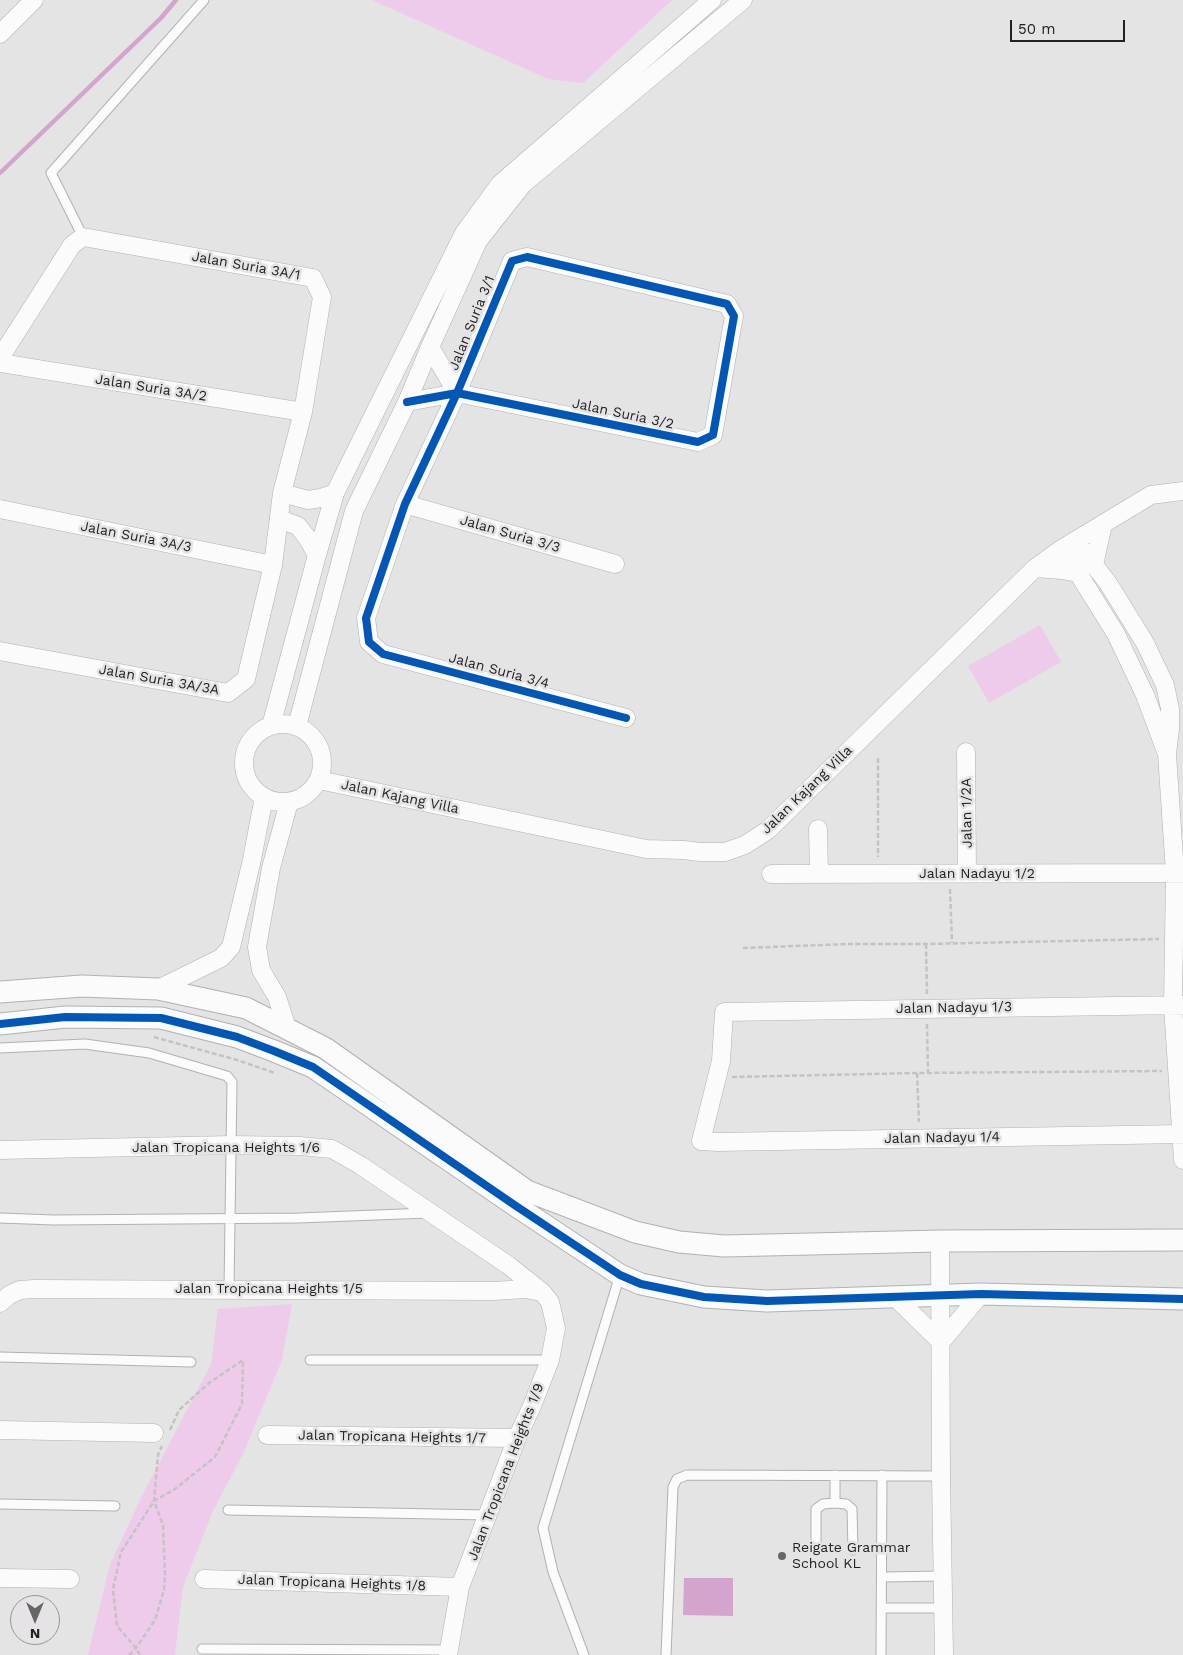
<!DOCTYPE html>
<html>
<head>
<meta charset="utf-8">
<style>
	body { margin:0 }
	#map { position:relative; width:1183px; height:1655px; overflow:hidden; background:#e4e4e4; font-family:"Work Sans",sans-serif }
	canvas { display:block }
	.north { position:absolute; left:10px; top:1595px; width:50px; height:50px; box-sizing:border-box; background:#e5e3e5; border:1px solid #979697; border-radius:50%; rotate:180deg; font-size:14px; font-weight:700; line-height:20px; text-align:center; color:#232223 }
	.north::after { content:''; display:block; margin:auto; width:18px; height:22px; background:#676667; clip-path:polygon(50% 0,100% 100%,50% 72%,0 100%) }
	.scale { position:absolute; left:1010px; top:20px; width:115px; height:22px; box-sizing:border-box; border:2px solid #232223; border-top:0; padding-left:6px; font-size:15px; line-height:18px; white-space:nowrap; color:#232223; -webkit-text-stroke:4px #e5e3e5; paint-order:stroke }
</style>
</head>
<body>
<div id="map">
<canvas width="1183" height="1655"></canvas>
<div class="north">N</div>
<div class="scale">50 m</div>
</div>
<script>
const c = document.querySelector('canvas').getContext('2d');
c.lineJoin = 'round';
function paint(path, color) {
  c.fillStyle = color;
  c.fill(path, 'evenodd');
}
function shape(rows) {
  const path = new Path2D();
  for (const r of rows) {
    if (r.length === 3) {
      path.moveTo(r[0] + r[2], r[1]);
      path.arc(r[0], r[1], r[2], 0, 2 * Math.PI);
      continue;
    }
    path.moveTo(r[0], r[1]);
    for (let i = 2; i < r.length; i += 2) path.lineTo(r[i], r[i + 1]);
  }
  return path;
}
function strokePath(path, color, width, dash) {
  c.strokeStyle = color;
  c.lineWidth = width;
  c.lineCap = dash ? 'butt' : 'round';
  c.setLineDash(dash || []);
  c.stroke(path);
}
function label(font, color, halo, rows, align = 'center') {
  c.font = font + ' "Work Sans",sans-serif';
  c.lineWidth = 5;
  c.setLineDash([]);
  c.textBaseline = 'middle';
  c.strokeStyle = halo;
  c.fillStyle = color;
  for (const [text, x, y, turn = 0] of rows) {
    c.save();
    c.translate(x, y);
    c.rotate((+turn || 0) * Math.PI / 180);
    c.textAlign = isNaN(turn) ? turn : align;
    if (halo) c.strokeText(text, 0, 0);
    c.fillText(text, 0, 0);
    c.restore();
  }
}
const green = shape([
	[372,0,672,0,583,83,548,79],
	[1040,625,1061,662,989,703,968,666],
	[292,1304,282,1360,244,1452,213,1511,183,1587,175,1655,88,1655,110,1564,143,1494,211,1364,218,1309]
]);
const water = shape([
	[684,1578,733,1578,733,1616,683,1615]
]);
const stream = shape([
	[0,173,161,18,176,0]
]);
const path = shape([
	[878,758,878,857],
	[950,889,952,943],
	[926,944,927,994],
	[743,948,848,944,926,944,1159,939],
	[927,1024,928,1073],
	[154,1037,237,1060,275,1073],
	[917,1073,919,1122],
	[732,1077,917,1073,1162,1071],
	[170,1430,179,1410,209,1383,243,1360],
	[129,1655,136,1648,155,1620,164,1590,165,1575,163,1525,154,1501,158,1455,162,1446],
	[140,1655,136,1648,117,1626,113,1589,121,1552,154,1501,175,1489,215,1457,242,1404,243,1360]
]);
const service = shape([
	[83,237,51,173,204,0],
	[0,1048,85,1044,149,1053,227,1076,232,1082,229,1289],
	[0,1218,54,1220,298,1218,428,1213],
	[0,1357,191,1362],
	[310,1360,550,1360],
	[835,1475,835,1503],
	[0,1504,115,1506],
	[228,1510,488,1515],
	[816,1551,816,1509,823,1504,835,1503,846,1504,852,1509,853,1550],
	[882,1577,942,1576],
	[881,1608,943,1608],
	[202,1649,448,1650],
	[584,1655,553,1572,543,1528,620,1275],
	[666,1655,673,1487,677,1479,687,1475,941,1476],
	[881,1655,882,1475]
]);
const minor = shape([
	[0,34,34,0],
	[430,347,457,393],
	[0,358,72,245,83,237,313,278,322,297,303,412,282,493,273,565,246,679,228,693,0,651],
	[0,363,303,412],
	[407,402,457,393,698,442,713,435,734,316,727,304,527,257,512,261,457,393,405,504,366,618,369,642,383,654,626,718],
	[282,493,308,500,321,498,335,493],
	[405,504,615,564],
	[0,509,273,565],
	[279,519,298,526,308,539,317,555],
	[1075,541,1108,583,1145,643,1165,685,1170,709,1170,729,1167,754,1175,873,1173,1005,1183,1160],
	[1060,550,1078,573,1116,634,1145,695,1167,754],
	[1094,565,1103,524],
	[1035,568,1062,570,1078,573],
	[283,763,39],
	[271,726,317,555,335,493,464,233,500,184,712,0],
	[297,726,354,511,407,402,430,347,478,241,523,184,743,0],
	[966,752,967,874],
	[319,780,646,849,684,850,700,852,725,852,745,845,768,830,1035,568,1060,550,1151,495,1183,491],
	[818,829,819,873],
	[771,874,1183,873],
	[158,989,221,958,231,947,251,864,264,797],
	[1183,1005,724,1012,721,1061,701,1141,718,1142,1183,1134],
	[287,1028,277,997,261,970,257,947,271,868,289,802],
	[0,1150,231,1145,300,1146,332,1149,360,1165,508,1265,542,1292,550,1302,556,1328,550,1360,532,1406,517,1438,460,1587,448,1655],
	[940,1241,941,1476,944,1655],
	[896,1298,941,1342],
	[0,1303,9,1295,20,1290,34,1289,494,1291,525,1289,542,1292],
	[941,1342,981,1294],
	[0,1430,154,1433],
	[267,1435,517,1438],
	[0,1578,70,1579],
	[204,1579,460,1587]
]);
const tertiary = shape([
	[0,992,82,986,158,989,246,1008,325,1048,527,1191,635,1232,679,1242,724,1246,940,1241,1183,1240],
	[0,1024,65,1017,161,1018,237,1037,274,1051,313,1067,516,1206,620,1275,641,1284,704,1297,767,1301,981,1294,1183,1299]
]);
const cycleway = shape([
	[407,402,457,393,698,442,713,435,734,316,727,304,527,257,512,261,457,393,405,504,366,618,369,642,383,654,626,718],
	[0,1024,65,1017,161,1018,237,1037,274,1051,313,1067,516,1206,620,1275,641,1284,704,1297,767,1301,981,1294,1183,1299]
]);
const markers = [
	[782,1556,5,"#676667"]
];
const streetNames = [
	["Jalan Suria 3A/1",246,266,10],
	["Jalan Suria 3/1",472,323,-68],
	["Jalan Suria 3A/2",151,388,9],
	["Jalan Suria 3/2",623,414,12],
	["Jalan Suria 3/3",510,534,16],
	["Jalan Suria 3A/3",136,537,11],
	["Jalan Suria 3/4",499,671,15],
	["Jalan Suria 3A/3A",159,680,10],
	["Jalan Kajang Villa",807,790,-44],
	["Jalan Kajang Villa",400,797,12],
	["Jalan 1/2A",967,813,-91],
	["Jalan Nadayu 1/2",977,874],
	["Jalan Nadayu 1/3",954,1008,-1],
	["Jalan Nadayu 1/4",942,1138,-1],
	["Jalan Tropicana Heights 1/6",226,1148],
	["Jalan Tropicana Heights 1/5",269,1289],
	["Jalan Tropicana Heights 1/7",392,1437,1],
	["Jalan Tropicana Heights 1/9",506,1472,-69],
	["Jalan Tropicana Heights 1/8",332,1583,2]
];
const poiNames = [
	["Reigate Grammar",792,1548],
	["School KL",792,1564]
];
paint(green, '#efcbeb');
paint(water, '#d3a4ce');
strokePath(stream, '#d3a4ce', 4.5);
strokePath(service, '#b2b1b2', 11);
strokePath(minor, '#b2b1b2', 19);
strokePath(tertiary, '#b2b1b2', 23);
strokePath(path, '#c4c3c4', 2.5, [5, 2.5]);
strokePath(service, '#fbfbfb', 9);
strokePath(minor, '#fbfbfb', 18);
strokePath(tertiary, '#fbfbfb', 21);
strokePath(cycleway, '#0057b8', 8);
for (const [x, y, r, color] of markers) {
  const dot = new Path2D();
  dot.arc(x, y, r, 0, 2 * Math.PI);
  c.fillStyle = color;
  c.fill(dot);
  strokePath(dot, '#e5e3e5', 2);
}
label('14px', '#232223', '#e5e3e5', streetNames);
label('14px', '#232223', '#e5e3e5', poiNames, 'left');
</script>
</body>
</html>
